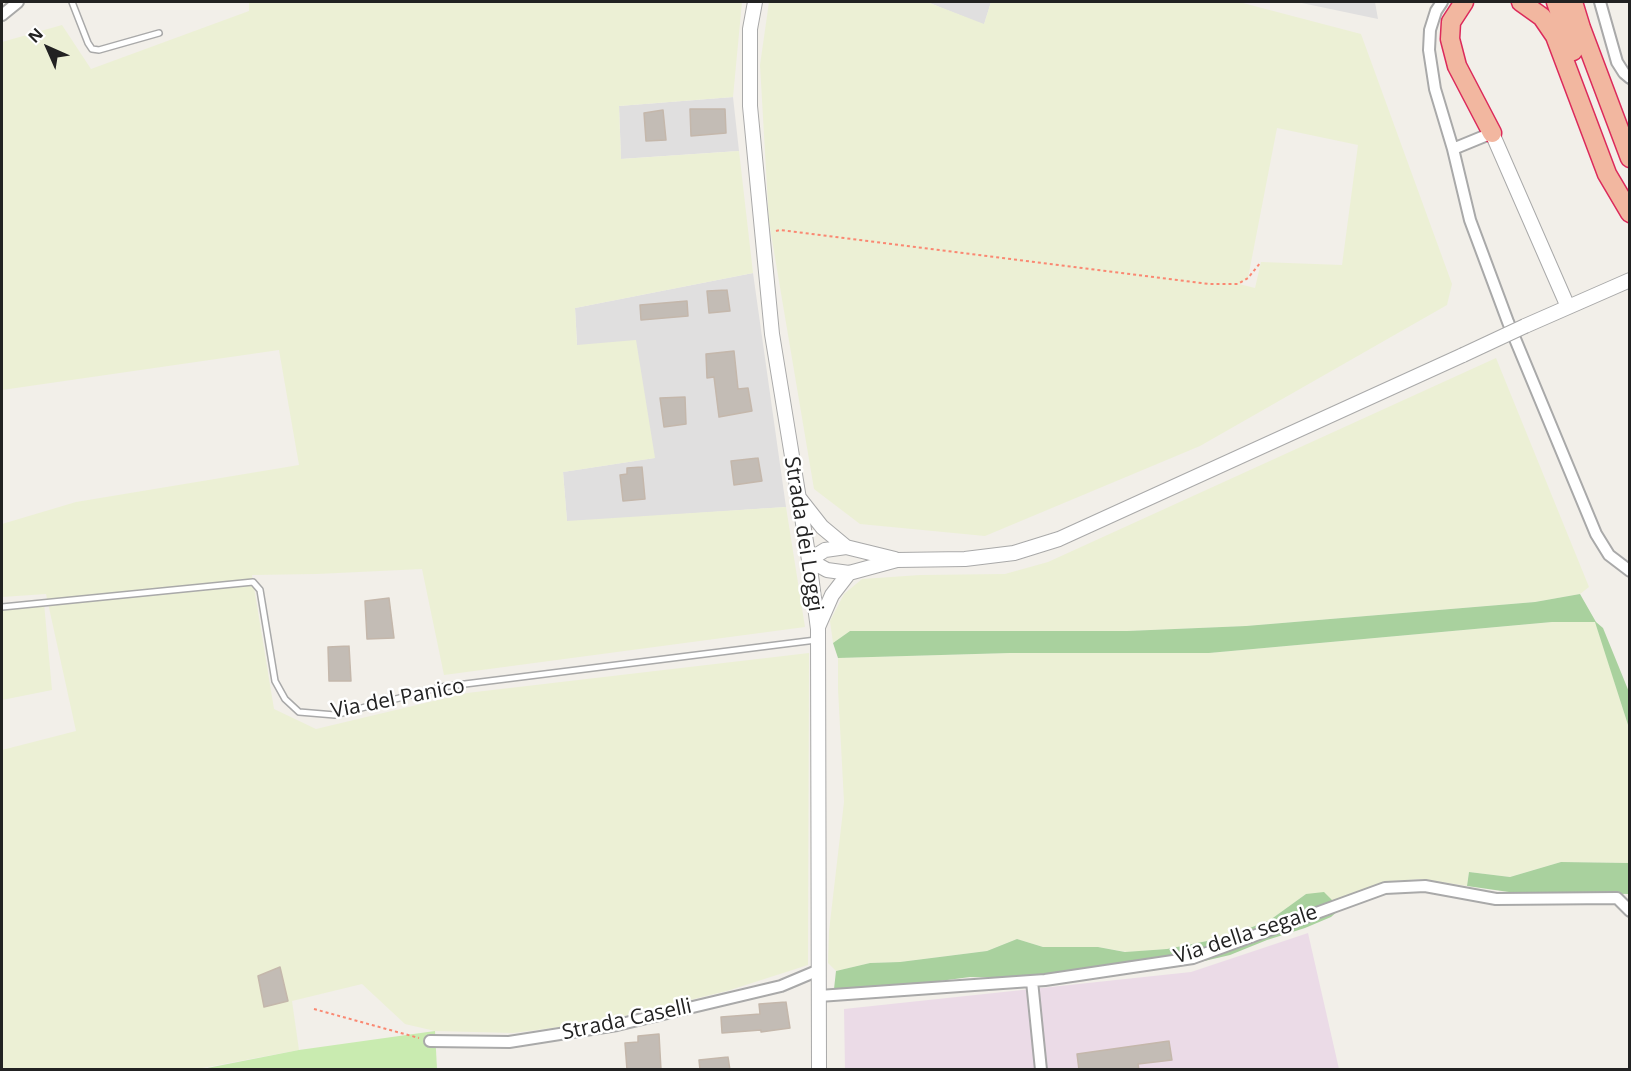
<!DOCTYPE html>
<html>
<head>
<meta charset="utf-8">
<style>
	body { margin:0 }
	#map { position:relative; width:1631px; height:1071px; overflow:hidden; background:#f2efe9; font-family:"Open Sans",sans-serif }
	canvas { display:block }
	.frame { position:absolute; inset:0; border:3px solid #222; pointer-events:none }
	.north { position:absolute; left:18px; top:18px; width:60px; height:60px; -webkit-text-stroke:4px #fff; paint-order:stroke; rotate:315deg; font-size:16px; font-weight:700; line-height:24px; text-align:center; color:#222 }
	.north::after { content:''; display:block; margin:auto; width:21px; height:27px; background:#222; clip-path:polygon(50% 0,100% 100%,50% 72%,0 100%) }
</style>
</head>
<body>
<div id="map">
<canvas width="1631" height="1071"></canvas>
<div class="frame"></div>
<div class="north">N</div>
</div>
<script>
const c = document.querySelector('canvas').getContext('2d');
c.lineJoin = 'round';
function paint(path, color) {
  c.fillStyle = color;
  c.fill(path, 'evenodd');
}
function shape(rows) {
  const path = new Path2D();
  for (const r of rows) {
    path.moveTo(r[0], r[1]);
    for (let i = 2; i < r.length; i += 2) path.lineTo(r[i], r[i + 1]);
  }
  return path;
}
function strokePath(path, color, width, dash) {
  c.strokeStyle = color;
  c.lineWidth = width;
  c.lineCap = dash ? 'butt' : 'round';
  c.setLineDash(dash || []);
  c.stroke(path);
}
function label(font, color, halo, rows, align = 'center') {
  c.font = font + ' "Open Sans",sans-serif';
  c.lineWidth = 5;
  c.setLineDash([]);
  c.textBaseline = 'middle';
  c.strokeStyle = halo;
  c.fillStyle = color;
  for (const [text, x, y, turn = 0] of rows) {
    c.save();
    c.translate(x, y);
    c.rotate((+turn || 0) * Math.PI / 180);
    c.textAlign = isNaN(turn) ? turn : align;
    if (halo) c.strokeText(text, 0, 0);
    c.fillText(text, 0, 0);
    c.restore();
  }
}
const residential = shape([
	[927,2,991,2,984,25],
	[1297,2,1375,2,1378,19],
	[733,97,739,151,621,159,619,106],
	[753,273,786,507,567,522,563,472,654,458,577,345,575,308]
]);
const industrial = shape([
	[1308,933,1339,1069,845,1069,844,1009,1191,972]
]);
const farmland = shape([
	[249,2,742,2,733,97,619,106,621,159,739,151,753,273,575,308,577,345,636,340,655,458,563,472,567,521,786,507,805,627,444,675,422,569,317,574,252,575,274,709,316,729,467,693,809,653,808,965,727,991,599,1022,513,1033,435,1031,405,1024,362,984,292,1001,299,1050,197,1069,2,1069,2,750,76,731,46,594,2,597,2,524,76,502,299,465,279,350,2,390,2,42,62,25,91,69,249,11],
	[769,2,927,2,984,24,991,2,1239,2,1361,34,1452,284,1447,305,1200,446,985,536,860,524,814,489,769,222,760,65],
	[1277,128,1358,145,1342,265,1261,262,1255,288,1239,284,1248,278],
	[1496,358,1589,587,1580,594,1535,602,1246,626,1127,631,850,631,833,643,830,621,844,594,862,579,920,575,1005,574,1048,562],
	[44,603,52,690,2,700,2,607],
	[1552,622,1596,622,1629,728,1629,863,1561,862,1510,877,1469,872,1467,886,1423,879,1391,881,1334,902,1306,894,1270,920,1227,937,1167,949,1127,952,1098,947,1043,947,1017,939,987,951,900,962,870,963,836,971,828,963,829,931,844,802,838,689,838,658,1010,653,1209,653]
]);
const grass = shape([
	[435,1031,437,1069,197,1070,299,1050]
]);
const forest = shape([
	[1580,594,1596,622,1603,628,1629,692,1629,728,1595,622,1552,622,1209,653,1010,653,838,658,833,643,850,631,1127,631,1246,626,1535,602],
	[1561,862,1629,863,1629,894,1509,892,1467,886,1469,872,1510,877],
	[1324,892,1334,902,1339,910,1331,917,1305,928,1267,940,1230,955,1183,966,1114,976,1066,973,1006,978,970,977,864,991,834,989,836,971,870,963,900,962,987,951,1017,939,1043,947,1098,947,1125,952,1167,949,1227,937,1270,920,1306,894]
]);
const building = shape([
	[690,109,725,109,726,133,691,136,690,109],
	[663,110,666,140,646,141,644,113,663,110],
	[727,290,730,311,709,313,707,291,727,290],
	[687,301,688,316,641,320,640,305,687,301],
	[734,351,738,389,748,388,752,411,719,417,714,377,707,378,706,354,734,351],
	[685,397,686,424,664,427,660,398,685,397],
	[758,458,762,481,734,485,731,461,758,458],
	[642,467,645,499,623,501,620,475,627,474,627,468,642,467],
	[389,598,394,638,367,639,365,601,389,598],
	[349,646,351,681,329,681,328,647,349,646],
	[280,967,288,1001,264,1007,258,976,280,967],
	[786,1002,790,1028,761,1032,761,1030,722,1033,721,1017,760,1014,759,1004,786,1002],
	[659,1034,661,1070,627,1070,625,1043,638,1042,638,1036,659,1034],
	[1169,1041,1172,1060,1138,1064,1139,1070,1079,1070,1077,1054,1169,1041],
	[728,1057,730,1070,700,1070,699,1060,728,1057]
]);
const path = shape([
	[776,231,780,230,1209,284,1238,284,1248,278,1261,262],
	[314,1009,419,1038]
]);
const service = shape([
	[72,2,88,43,92,49,99,50,159,33],
	[2,607,253,582,260,590,275,681,285,699,299,712,335,715,441,687,816,640]
]);
const minor = shape([
	[1442,2,1436,11,1430,30,1429,50,1435,89,1453,149,1470,220,1508,322,1596,534,1609,555,1630,571],
	[1600,2,1617,62,1624,73,1630,78],
	[2,15,18,2],
	[1453,149,1492,133],
	[1032,981,1041,1070],
	[819,996,1045,980,1193,958,1385,888,1425,886,1496,899,1617,898,1630,911],
	[430,1041,509,1042,617,1025,781,986,819,970]
]);
const tertiary = shape([
	[755,2,750,29,750,106,772,334,809,560,818,629,819,1070],
	[1492,133,1568,307],
	[1525,326,1630,280],
	[800,499,822,527,846,547],
	[849,573,827,570,809,560,825,550,846,547,895,559],
	[818,627,832,595,849,573,897,560,965,559,1014,553,1059,539,1463,355]
]);
const trunk = shape([
	[1464,2,1451,22,1450,39,1457,66,1492,133],
	[1521,2,1542,17,1555,36,1607,174,1630,213],
	[1556,2,1573,51],
	[1573,2,1581,28,1630,158]
]);
const tertiaryBridge = shape([
	[1463,355,1525,326]
]);
const streetNames = [
	["Strada dei Loggi",803,534,81],
	["Via del Panico",398,699,-11],
	["Via della segale",1246,935,-18],
	["Strada Caselli",627,1020,-12]
];
paint(residential, '#e0dfdf');
paint(industrial, '#ebdbe7');
paint(farmland, '#ecf0d5');
paint(grass, '#c9ebb0');
paint(forest, '#a9d19e');
paint(building, '#c3bcb5');
strokePath(building, '#c4b7ab', 1.5);
strokePath(service, '#a9a9a9', 8);
strokePath(minor, '#a9a9a9', 14);
strokePath(tertiary, '#a9a9a9', 16);
strokePath(trunk, '#dc2a5b', 21);
strokePath(path, '#fa8872', 2, [3, 3]);
strokePath(service, '#fff', 5);
strokePath(minor, '#fff', 10);
strokePath(tertiary, '#fff', 14);
strokePath(trunk, '#f2b7a0', 18);
strokePath(tertiaryBridge, '#a9a9a9', 16, []);
strokePath(tertiaryBridge, '#fff', 14);
label('21px', '#222', '#fff', streetNames);
</script>
</body>
</html>
